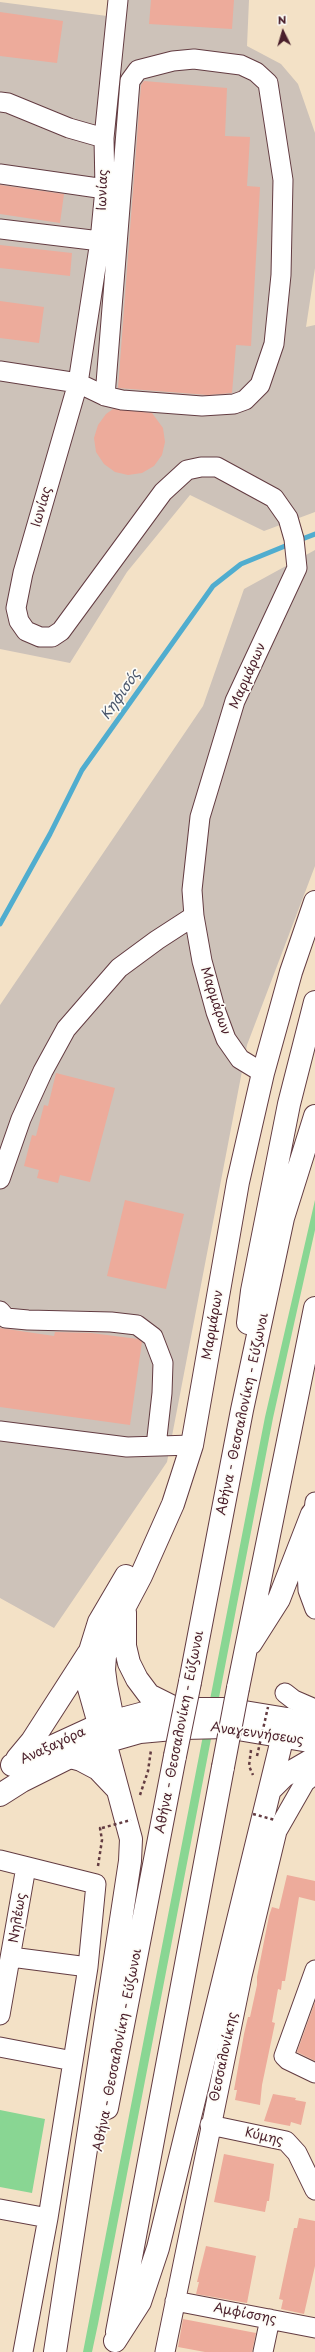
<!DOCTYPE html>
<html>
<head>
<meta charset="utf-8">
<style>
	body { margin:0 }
	#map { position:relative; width:315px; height:2352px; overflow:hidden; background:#f3e1c6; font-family:"Playpen Sans",sans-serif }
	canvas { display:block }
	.north { position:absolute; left:263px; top:12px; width:40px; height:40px; -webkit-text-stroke:3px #fdfcf7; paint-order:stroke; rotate:355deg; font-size:11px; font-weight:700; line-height:16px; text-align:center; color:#4a1f2b }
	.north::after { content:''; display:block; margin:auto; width:14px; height:18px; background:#4a1f2b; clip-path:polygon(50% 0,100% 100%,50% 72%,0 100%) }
</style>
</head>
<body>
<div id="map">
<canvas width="315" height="2352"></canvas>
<div class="north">N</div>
</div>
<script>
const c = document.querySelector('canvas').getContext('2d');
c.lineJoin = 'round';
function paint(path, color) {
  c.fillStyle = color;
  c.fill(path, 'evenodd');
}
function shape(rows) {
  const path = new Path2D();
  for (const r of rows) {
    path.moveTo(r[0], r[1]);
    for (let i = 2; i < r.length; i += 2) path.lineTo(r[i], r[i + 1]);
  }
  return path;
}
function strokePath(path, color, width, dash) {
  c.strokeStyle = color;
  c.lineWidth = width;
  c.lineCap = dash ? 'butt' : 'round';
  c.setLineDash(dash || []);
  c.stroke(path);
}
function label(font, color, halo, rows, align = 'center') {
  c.font = font + ' "Playpen Sans",sans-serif';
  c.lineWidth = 3.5;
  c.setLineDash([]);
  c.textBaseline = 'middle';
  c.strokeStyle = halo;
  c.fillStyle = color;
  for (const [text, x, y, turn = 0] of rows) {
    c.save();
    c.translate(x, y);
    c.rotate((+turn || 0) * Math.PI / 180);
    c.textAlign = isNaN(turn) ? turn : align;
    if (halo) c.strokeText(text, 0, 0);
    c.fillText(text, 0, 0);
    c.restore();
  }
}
const industrial = shape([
	[109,0,249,0,247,46,281,64,298,84,315,133,315,268,306,327,315,325,315,512,264,531,190,495,127,572,70,663,0,649,0,2,107,16],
	[315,550,315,866,247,1045,167,1462,54,1628,0,1598,0,1005,203,706,244,589]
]);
const green = shape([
	[315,1200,315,1230,273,1418,98,2324,92,2352,83,2352,265,1417],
	[0,2110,45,2119,32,2193,0,2187]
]);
const stream = shape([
	[297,541,315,534],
	[0,924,50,834,82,770,213,586,241,564,290,544]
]);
const building = shape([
	[151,0,234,0,232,29,149,24],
	[0,12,63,21,57,63,0,56],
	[144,81,227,88,225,136,250,137,247,186,260,187,251,346,236,345,232,393,208,395,118,388,141,85],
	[0,185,64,194,60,223,0,214],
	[0,245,72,253,70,276,0,268],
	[0,301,44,307,39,343,0,338],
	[113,409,152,413,163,428,165,442,162,455,154,466,142,473,128,475,115,472,104,464,96,452,94,438,98,425,106,414],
	[56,1073,115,1088,90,1182,60,1175,58,1183,37,1178,39,1170,24,1166,32,1135,36,1136,44,1105,48,1106],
	[125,1200,184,1214,166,1289,107,1276],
	[0,1328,54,1336,55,1332,91,1333,138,1339,142,1342,130,1425,0,1407],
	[287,1875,315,1881,315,1901,299,1897,285,1981,282,1981,281,1990,278,1989,272,2022,275,2023,262,2085,260,2105,235,2100,237,2090,234,2090,244,2034,248,2017,250,2017,257,1985,257,1977,269,1916,272,1907,279,1909],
	[315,2002,315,2061,297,2052],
	[273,2094,296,2098,295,2100,306,2102,301,2125,291,2122,290,2126,264,2121],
	[224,2154,274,2164,269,2201,267,2201,265,2212,214,2202],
	[299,2218,315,2221,315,2266,304,2314,281,2309,283,2300,279,2299,294,2228,297,2228],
	[206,2246,256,2256,247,2303,196,2294,199,2282,197,2282],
	[183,2319,256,2333,252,2352,205,2352,178,2347]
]);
const path = shape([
	[251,1750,249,1766,253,1775],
	[140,1795,148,1771,151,1750],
	[98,1866,102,1840,100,1828,102,1828]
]);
const minor = shape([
	[118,0,104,138,105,189,100,241,78,383,23,573,16,608,19,621,26,631,40,637,52,637,61,631,163,492,187,470,201,467,217,467,274,498,288,518,294,539,297,568,235,701,200,817,192,890,194,916,202,961,216,1012,226,1039,240,1059,263,1073],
	[0,102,8,103,69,128,104,138],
	[0,174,105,189],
	[0,229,100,241],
	[0,371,78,383,105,396,122,400,202,406,234,404,245,400,260,385,274,344,281,275,283,180,268,83,256,72,241,65,194,59,173,61,138,70,130,81,105,396],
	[0,1179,21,1119,43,1071,66,1029,119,968,157,940,194,916],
	[0,1311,6,1318,28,1320,111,1322,137,1325,153,1337,163,1363,162,1393,156,1446],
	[0,1431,127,1447,192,1445],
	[315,1502,307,1570,308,1590,315,1609],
	[285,1693,294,1700,315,1709],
	[0,1860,96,1884,88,1967,48,2218,23,2352],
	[11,1957,88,1967],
	[315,1970,284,2056,288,2060,315,2073],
	[0,2015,26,1867],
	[0,2047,73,2061],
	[210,2125,286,2141,297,2153,315,2190],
	[0,2209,48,2218],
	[175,2301,315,2328],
	[165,2352,242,1976,277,1831,305,1782,315,1774],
	[263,2352,270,2319]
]);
const major = shape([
	[125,1613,125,1646,129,1663,137,1679,149,1695,177,1709],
	[119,1737,113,1720,106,1685,104,1670,105,1656,113,1629,141,1576,173,1504,192,1445,238,1182,263,1073,291,972,315,902],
	[103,1738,88,1685,87,1668,90,1651,99,1622,126,1576],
	[17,1759,32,1741,88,1654],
	[12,1765,99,1725,148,1712,178,1709,226,1709,287,1719,315,1727],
	[0,1795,22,1781,70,1757,105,1742,140,1732,184,1728,226,1727,315,1742]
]);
const highway = shape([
	[248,1323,252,1291,289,1104,315,1002],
	[251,1643,279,1599,312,1514],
	[190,1682,242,1410,283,1218,315,1116],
	[238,1688,315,1308],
	[70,1757,81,1760,98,1769,117,1789],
	[272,1788,284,1776,315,1758],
	[107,2108,175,1756],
	[117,2332,223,1767],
	[115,2341,140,2302,158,2248,287,1719],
	[55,2352,130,1861,131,1839,105,1742]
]);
const pathBridge = shape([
	[257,1756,268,1707],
	[253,1814,275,1820],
	[102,1828,131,1820]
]);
const highwayBridge = shape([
	[175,1756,190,1682],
	[223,1767,238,1688]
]);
const streetNames = [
	["Ιωνίας",103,190,-88],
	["Ιωνίας",42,507,-74],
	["Μαρμάρων",248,676,-66],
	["Μαρμάρων",215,1001,72],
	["Μαρμάρων",213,1325,-80],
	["Αθήνα - Θεσσαλονίκη - Εύζωνοι",243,1414,-78],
	["Αθήνα - Θεσσαλονίκη - Εύζωνοι",180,1732,-79],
	["Αναγεννήσεως",257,1734,8],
	["Αναξαγόρα",53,1746,-25],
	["Νηλέως",18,1918,-81],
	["Αθήνα - Θεσσαλονίκη - Εύζωνοι",118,2050,-79],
	["Θεσσαλονίκης",224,2057,-78],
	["Κύμης",264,2137,13],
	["Αμφίσσης",245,2314,11]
];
const waterNames = [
	["Κηφισός",121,695,-55]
];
paint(industrial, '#cdc2b9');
paint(green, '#89d693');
strokePath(stream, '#50adcf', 5);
paint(building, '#edab9b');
strokePath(minor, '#633c42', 21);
strokePath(major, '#633c42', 24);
strokePath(highway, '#633c42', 24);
strokePath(path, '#633c42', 2.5, [3, 3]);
strokePath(minor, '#fff', 19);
strokePath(major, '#fff', 22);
strokePath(highway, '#fff', 22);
strokePath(highwayBridge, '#633c42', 24, []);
strokePath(pathBridge, '#633c42', 2.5, [3, 3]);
strokePath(highwayBridge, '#fff', 22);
label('13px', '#4a1f2b', '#fdfcf7', streetNames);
label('italic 14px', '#4c586d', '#fdfcf7', waterNames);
</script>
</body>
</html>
